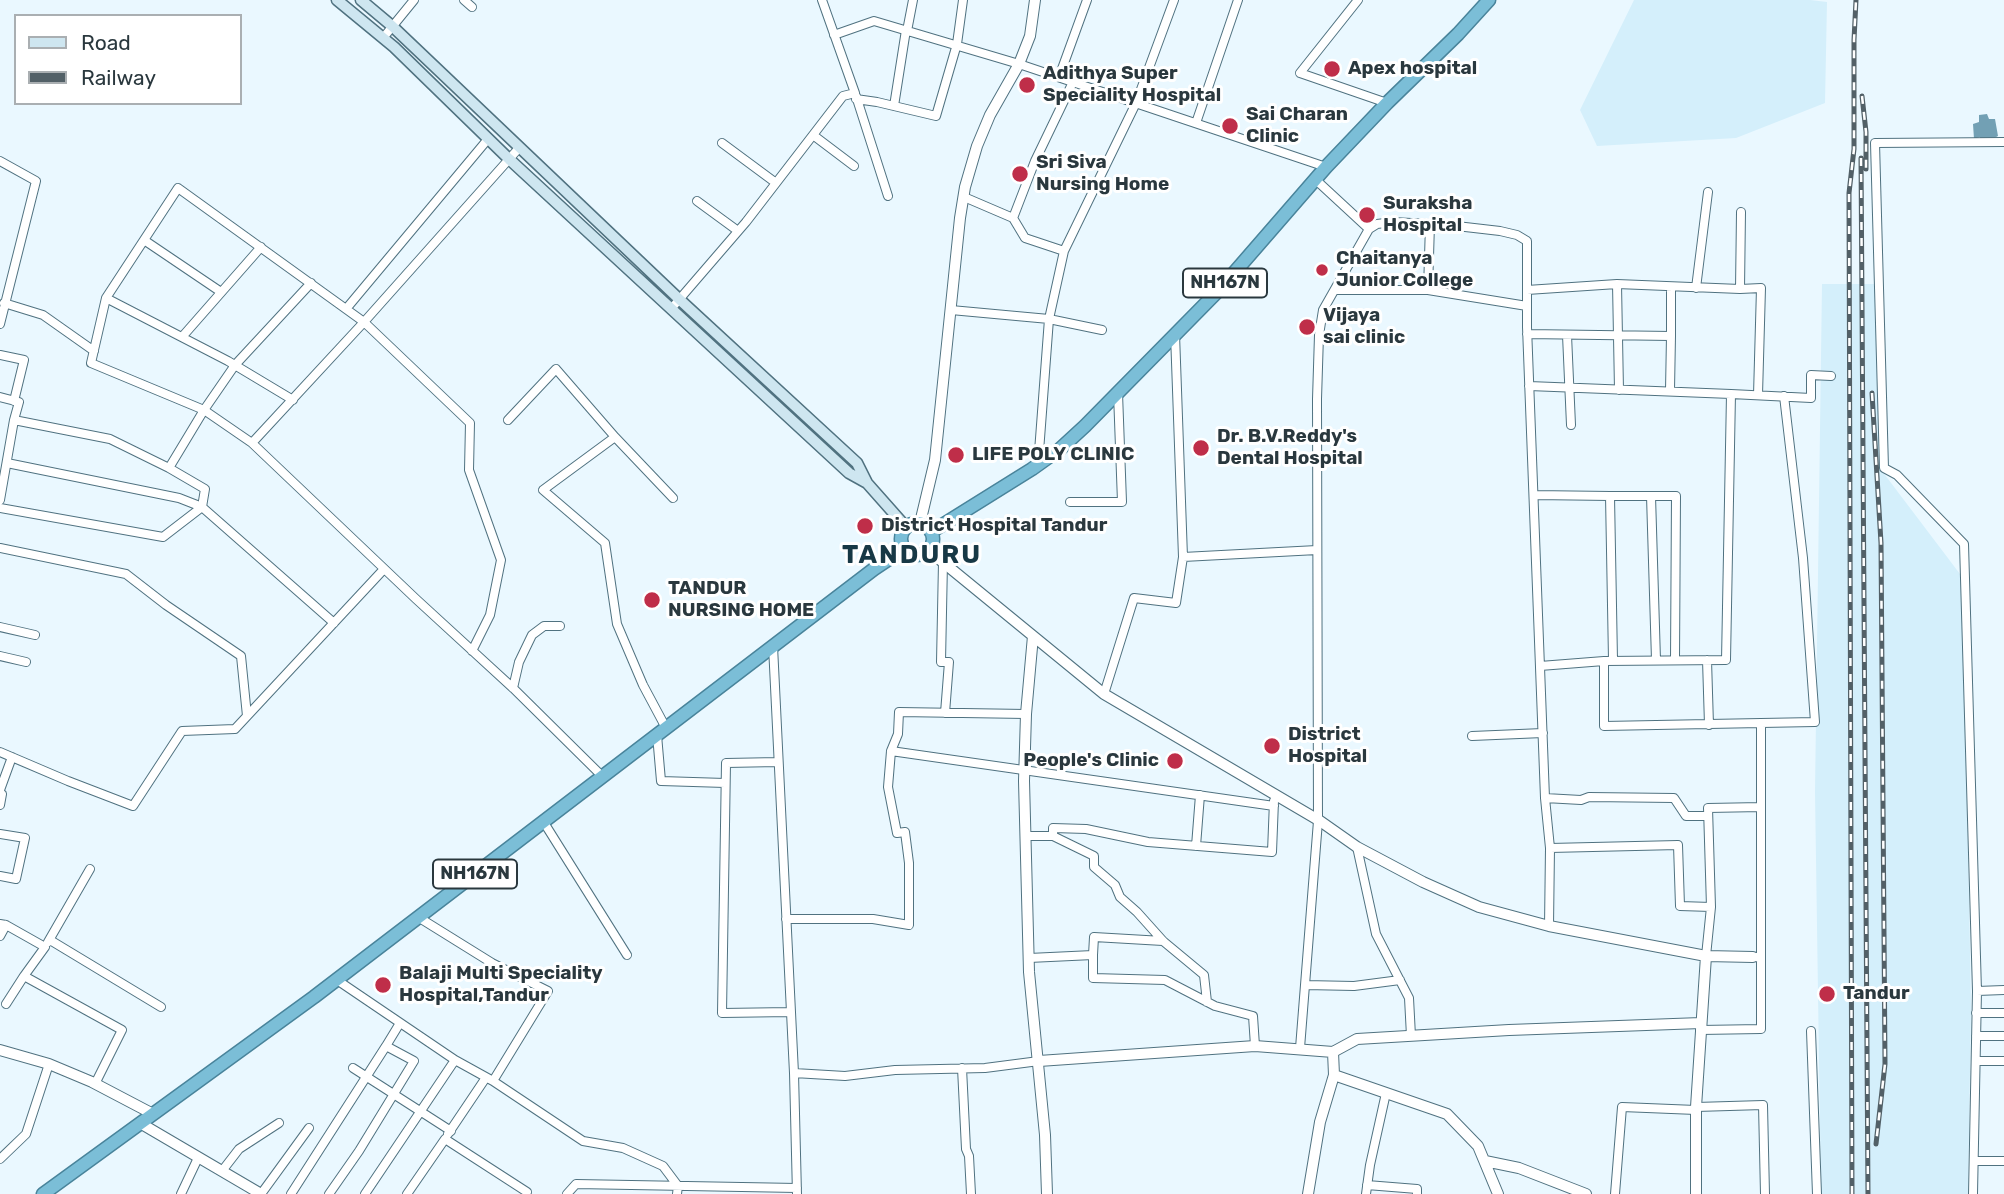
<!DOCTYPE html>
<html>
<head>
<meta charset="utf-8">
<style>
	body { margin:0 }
	#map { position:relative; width:2004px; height:1194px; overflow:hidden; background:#eaf8ff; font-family:Rubik,sans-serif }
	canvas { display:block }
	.legend { position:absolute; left:14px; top:14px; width:228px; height:91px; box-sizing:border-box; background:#fff; border:2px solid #aaafb2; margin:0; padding:9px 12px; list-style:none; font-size:21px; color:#2a383e }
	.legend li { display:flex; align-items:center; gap:14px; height:35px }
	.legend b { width:35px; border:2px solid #aaafb2 }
</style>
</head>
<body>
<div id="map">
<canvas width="2004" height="1194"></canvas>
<ul class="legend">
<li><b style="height:9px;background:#cee6f0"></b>Road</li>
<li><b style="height:9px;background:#526067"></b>Railway</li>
</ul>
</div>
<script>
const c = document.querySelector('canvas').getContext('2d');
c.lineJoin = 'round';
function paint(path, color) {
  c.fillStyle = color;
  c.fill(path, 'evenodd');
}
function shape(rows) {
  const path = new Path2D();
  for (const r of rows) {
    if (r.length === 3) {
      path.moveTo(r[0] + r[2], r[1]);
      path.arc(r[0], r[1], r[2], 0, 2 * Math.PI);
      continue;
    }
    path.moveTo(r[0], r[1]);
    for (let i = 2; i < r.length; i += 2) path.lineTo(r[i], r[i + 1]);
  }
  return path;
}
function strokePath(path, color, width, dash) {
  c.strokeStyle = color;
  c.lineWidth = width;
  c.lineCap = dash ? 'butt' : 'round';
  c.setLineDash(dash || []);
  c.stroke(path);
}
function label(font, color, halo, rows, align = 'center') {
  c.font = font + ' Rubik,sans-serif';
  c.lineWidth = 6;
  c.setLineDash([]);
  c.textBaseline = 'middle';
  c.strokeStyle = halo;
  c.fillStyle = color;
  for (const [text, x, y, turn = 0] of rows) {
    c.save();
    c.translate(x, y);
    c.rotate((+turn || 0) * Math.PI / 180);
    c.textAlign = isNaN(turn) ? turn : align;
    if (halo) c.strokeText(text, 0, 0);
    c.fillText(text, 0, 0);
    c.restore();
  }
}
const built = shape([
	[1634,0,1810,0,1827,2,1825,103,1736,138,1597,146,1580,110],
	[1822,284,1875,284,1882,471,1963,578,1971,1006,1968,1194,1821,1194,1815,792]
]);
const water = shape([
	[1987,114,1989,119,1995,119,1998,136,1985,143,1985,138,1983,138,1981,143,1980,137,1974,139,1973,124,1979,122,1979,115]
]);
const minor = shape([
	[464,0,472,7],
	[1358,0,1300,73,1387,103],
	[907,31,913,0],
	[834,35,874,21,1019,64,1326,167],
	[383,38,414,0],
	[1059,77,1087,0],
	[856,96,888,196],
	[856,99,877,102,936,116,957,44,963,0],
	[894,106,906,30],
	[1196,123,1238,0],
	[813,135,854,166],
	[722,143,776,183],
	[519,148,364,322,252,443,416,599,513,688,602,776],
	[0,161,36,181,0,324],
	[1316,180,1369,229],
	[964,197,1013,218,1035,161,1073,82],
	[697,201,738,231],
	[1013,218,1025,238,1064,251],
	[1430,224,1428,290,1527,306],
	[144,240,221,292],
	[1617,284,1619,390],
	[1671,287,1671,336],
	[1696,288,1708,192],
	[1740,289,1741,212],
	[1335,290,1428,290],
	[1527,290,1617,284,1740,289,1761,288,1758,395],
	[106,298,91,363,204,410,252,443],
	[4,303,43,315,94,351],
	[346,309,488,139],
	[671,309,746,222,843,96,855,93,822,0],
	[951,310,1049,319,1064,251,1136,103,1174,0],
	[1175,334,1183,557,1317,550],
	[1527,334,1671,336,1670,390],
	[1567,335,1571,425],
	[182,337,261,247],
	[0,355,24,360,14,401],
	[1529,386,1731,394,1726,660,1604,661],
	[1731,394,1811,398,1811,375,1831,376],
	[0,397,19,402,14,420,110,439,169,468],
	[293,400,228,361,106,298,178,188,364,322,470,423,469,470,501,560,490,615,472,651],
	[508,420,556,369,615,437],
	[7,463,179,498,202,507,205,489,169,468,204,410,235,365,311,283],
	[1038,465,1049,319,1102,330],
	[1534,495,1610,496,1613,660],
	[1610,496,1676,496,1675,660],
	[1651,496,1656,660],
	[0,500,14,420],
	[1070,502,1122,502,1118,393],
	[0,508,163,537,202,507,334,623],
	[0,548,126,574,166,605,241,656,247,716],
	[943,562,941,662,949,662,945,713],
	[0,627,35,635],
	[773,646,794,1073,845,1076,895,1070,985,1068,1039,1061],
	[0,656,26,662],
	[1707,660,1709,725],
	[1540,666,1604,661,1604,726,1761,723],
	[513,688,519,662,532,635,544,626,560,626],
	[1104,694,1134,598,1176,603,1183,557],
	[1026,714,899,712,898,734,891,751,1274,806],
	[666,728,643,685,617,624,605,543,543,490,615,437,673,498],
	[657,735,661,781,725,783],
	[1472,736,1543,733],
	[0,752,68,781,133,806,182,731,235,729,384,569],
	[778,762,726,763,722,1013,790,1012],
	[0,790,12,757],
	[0,793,2,794,0,805],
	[1545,798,1581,800,1589,797,1674,798,1686,816,1708,816],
	[543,821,627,955],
	[0,834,25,838,16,879,0,876],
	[1026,836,1053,836,1094,856,1094,867,1115,885,1120,897,1137,912,1163,941,1204,975,1207,1002],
	[1053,836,1053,828,1086,829,1148,842,1272,852,1274,801],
	[1196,846,1200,795],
	[1357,847,1376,934,1409,998,1411,1036],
	[1550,848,1678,845,1680,906,1711,907,1706,956],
	[1711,907,1708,808,1761,807],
	[418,917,492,963,548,991,493,1081,583,1141,623,1148,663,1166,678,1186,677,1194],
	[786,919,873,919,909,925,909,863,905,832,897,833,888,787,891,751],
	[0,924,6,925,45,947,24,976,122,1030,95,1084],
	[0,936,6,925],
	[50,940,161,1007],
	[48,942,90,869],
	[1093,955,1094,937,1163,941],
	[1029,958,1093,955,1093,978,1165,980,1215,1006,1253,1016,1255,1046],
	[1761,958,1761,723,1815,722,1803,558,1784,396],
	[337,980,455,1060],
	[1305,985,1354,986,1400,980],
	[1977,991,1964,544,1897,475,1884,468,1875,143,2004,142],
	[6,1004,24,976],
	[1976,1013,2004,1013],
	[1700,1030,1761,1029,1761,958,1756,957],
	[1811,1031,1817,1194],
	[1976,1036,2004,1036],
	[1300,1048,1318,821,1317,399,1319,335,1323,310,1369,229,1377,224,1393,222,1448,225,1500,231,1517,235,1527,241,1527,327,1545,798,1550,848,1549,926],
	[1976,1061,2004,1061],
	[353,1068,451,1131],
	[962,1068,966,1149,969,1156,971,1194],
	[794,1073,797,1194],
	[1696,1107,1763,1105,1765,1194],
	[448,1134,485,1079],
	[0,1159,26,1134,49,1064],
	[1974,1161,2004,1161],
	[222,1171,239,1149,279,1123],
	[1367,1185,1417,1189,1417,1194],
	[181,1194,198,1158],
	[261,1194,309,1128],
	[291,1194,386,1046],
	[329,1194,359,1151,414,1061,386,1046,400,1023],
	[365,1194,455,1060,493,1081],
	[407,1194,445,1139,527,1192],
	[567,1194,576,1184,797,1188],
	[1366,1194,1370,1165,1386,1093],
	[1615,1194,1622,1107,1696,1110],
	[1973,1194,1977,991,2004,990]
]);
const tertiary = shape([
	[920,523,935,460,960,218,965,187,977,146,990,115,1019,64,1030,36,1035,0],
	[928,550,1104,694,1320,821,1357,847,1423,882,1479,907,1549,926,1706,956,1753,957],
	[1033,636,1026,714,1024,781,1029,972,1045,1135,1047,1194],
	[0,1050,49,1064,92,1082,153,1114],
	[1039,1061,1255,1046,1333,1052,1357,1039,1509,1030,1701,1023],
	[1334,1075,1447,1114,1478,1146,1498,1194],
	[140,1123,261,1194],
	[1485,1161,1519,1168,1586,1194],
	[1308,1194,1320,1122,1334,1075,1333,1052],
	[1696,1194,1696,1107,1706,956]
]);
const secondary = shape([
	[337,0,394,47,509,159,849,473,867,483],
	[361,0,392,26,679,299,857,463,867,483,906,527]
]);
const trunk = shape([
	[917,539,16],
	[931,532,1032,469,1060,449,1085,426,1220,289,1326,167,1387,103,1458,34,1489,0],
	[43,1194,314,997,874,569,904,549]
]);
const rail = shape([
	[1862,96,1866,132,1866,169],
	[1861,158,1868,1194],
	[1872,393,1881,543,1885,1064,1876,1144],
	[1852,1194,1849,193,1854,149,1854,40,1856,0]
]);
const markers = [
	[1332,69,9,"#bf2e49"],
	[1027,85,9,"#bf2e49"],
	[1230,126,9,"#bf2e49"],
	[1020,174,9,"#bf2e49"],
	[1367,215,9,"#bf2e49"],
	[1322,270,7,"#bf2e49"],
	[1307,327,9,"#bf2e49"],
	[1201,448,9,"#bf2e49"],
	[956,455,9,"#bf2e49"],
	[865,526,9,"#bf2e49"],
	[652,600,9,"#bf2e49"],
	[1272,746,9,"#bf2e49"],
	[1175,761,9,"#bf2e49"],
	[383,985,9,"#bf2e49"],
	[1827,994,9,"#bf2e49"]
];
const shields = [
	[1225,283,84],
	[475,874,84]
];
const shieldNames = [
	["NH167N",1225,283],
	["NH167N",475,874]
];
const poiNames = [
	["Apex hospital",1348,69],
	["Adithya Super",1043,74],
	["Speciality Hospital",1043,96],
	["Sai Charan",1246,115],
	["Clinic",1246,137],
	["Sri Siva",1036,163],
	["Nursing Home",1036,185],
	["Suraksha",1383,204],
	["Hospital",1383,226],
	["Chaitanya",1336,259],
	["Junior College",1336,281],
	["Vijaya",1323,316],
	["sai clinic",1323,338],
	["Dr. B.V.Reddy's",1217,437],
	["Dental Hospital",1217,459],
	["LIFE POLY CLINIC",972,455],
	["District Hospital Tandur",881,526],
	["TANDUR",668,589],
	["NURSING HOME",668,611],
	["District",1288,735],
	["Hospital",1288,757],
	["People's Clinic",1159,761,"right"],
	["Balaji Multi Speciality",399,974],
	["Hospital,Tandur",399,996],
	["Tandur",1843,994]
];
const districtNames = [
	["TANDURU",912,555]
];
paint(built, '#d4effb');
paint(water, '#72a0b4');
strokePath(minor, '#507280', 10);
strokePath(tertiary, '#507280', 12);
strokePath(secondary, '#507280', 13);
strokePath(trunk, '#49849b', 15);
strokePath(minor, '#fff', 8);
strokePath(tertiary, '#fff', 10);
strokePath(secondary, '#cee6f0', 10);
strokePath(trunk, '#7bbed7', 12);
strokePath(rail, '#526067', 5);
strokePath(rail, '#fff', 2.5, [8]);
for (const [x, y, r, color] of markers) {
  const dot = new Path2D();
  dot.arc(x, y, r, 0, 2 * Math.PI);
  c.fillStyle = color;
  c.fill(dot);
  strokePath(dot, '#fff', 2.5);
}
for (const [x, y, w] of shields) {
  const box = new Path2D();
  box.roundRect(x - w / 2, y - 14.5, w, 29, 5);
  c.fillStyle = '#fff';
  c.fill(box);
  strokePath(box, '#2a383e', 2);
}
label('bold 18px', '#2a383e', null, shieldNames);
label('bold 19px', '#2a383e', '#fff', poiNames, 'left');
c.letterSpacing = '2px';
label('bold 26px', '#173845', '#fff', districtNames);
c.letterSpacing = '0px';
</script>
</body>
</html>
